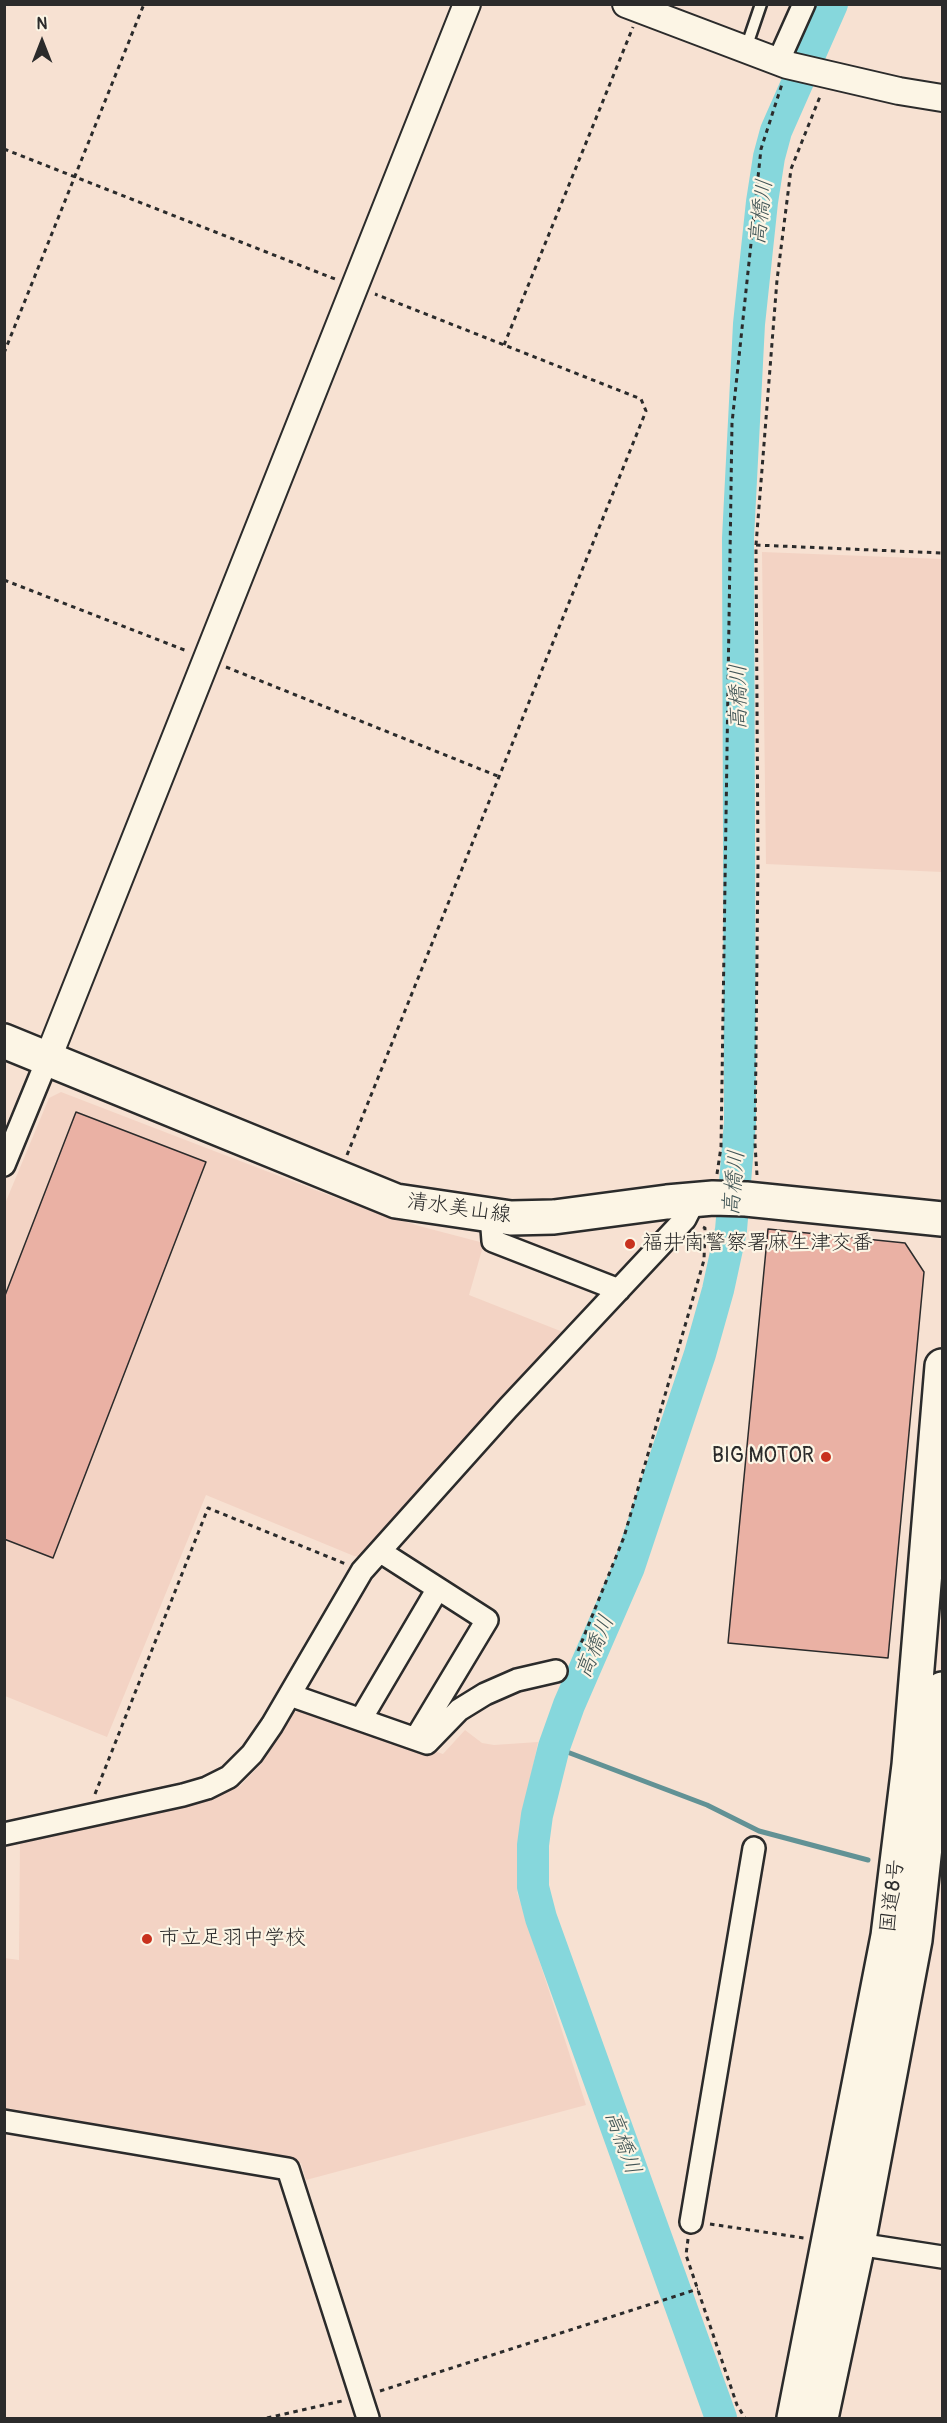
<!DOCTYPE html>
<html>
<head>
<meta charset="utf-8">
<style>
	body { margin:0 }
	#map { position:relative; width:947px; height:2423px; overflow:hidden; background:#f7e1d2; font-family:Pangolin,sans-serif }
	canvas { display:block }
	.frame { position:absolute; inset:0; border:6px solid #2b2b2b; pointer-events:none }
	.north { position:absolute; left:12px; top:12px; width:60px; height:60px; -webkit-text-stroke:4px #fcf5e5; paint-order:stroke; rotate:0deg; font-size:16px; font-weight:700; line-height:24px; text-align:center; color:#2b2b2b }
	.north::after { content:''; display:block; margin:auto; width:21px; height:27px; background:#2b2b2b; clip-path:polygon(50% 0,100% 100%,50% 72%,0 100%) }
</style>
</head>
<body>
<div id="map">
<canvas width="947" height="2423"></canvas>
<div class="frame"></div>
<div class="north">N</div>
</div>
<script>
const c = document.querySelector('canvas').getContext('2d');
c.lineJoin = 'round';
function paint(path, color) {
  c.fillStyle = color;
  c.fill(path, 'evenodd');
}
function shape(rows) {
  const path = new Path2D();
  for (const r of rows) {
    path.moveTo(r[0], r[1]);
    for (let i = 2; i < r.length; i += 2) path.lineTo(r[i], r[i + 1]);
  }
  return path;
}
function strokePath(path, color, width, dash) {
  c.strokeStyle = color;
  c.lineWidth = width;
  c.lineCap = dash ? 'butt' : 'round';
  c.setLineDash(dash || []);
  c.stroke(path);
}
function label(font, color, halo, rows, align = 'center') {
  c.font = font + ' Pangolin,"Klee One",sans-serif';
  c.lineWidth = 4.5;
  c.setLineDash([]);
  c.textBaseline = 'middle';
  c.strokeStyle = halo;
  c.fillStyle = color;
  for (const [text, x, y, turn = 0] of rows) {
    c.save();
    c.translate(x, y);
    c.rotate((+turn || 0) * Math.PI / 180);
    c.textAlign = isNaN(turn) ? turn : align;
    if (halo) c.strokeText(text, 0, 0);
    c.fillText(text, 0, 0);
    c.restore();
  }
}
const built = shape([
	[762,552,942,559,942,872,766,864],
	[61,1092,344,1201,419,1226,484,1243,469,1295,568,1334,364,1557,354,1556,206,1495,107,1737,5,1696,4,1206,49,1098],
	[313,1710,443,1754,465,1730,482,1743,494,1745,538,1742,521,1827,517,1892,586,2105,306,2180,301,2163,5,2110,4,1958,19,1960,20,1842,186,1805,240,1786,261,1764,292,1712]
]);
const stream = shape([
	[554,1747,707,1805,759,1831,868,1860]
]);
const river = shape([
	[721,2418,541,1918,533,1887,533,1845,537,1815,554,1747,569,1705,629,1567,700,1354,718,1290,731,1230,740,1122,738,538,749,324,762,202,769,157,776,131,832,4]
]);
const building = shape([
	[76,1112,206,1162,53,1558,4,1539,4,1298,76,1112],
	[768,1229,905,1243,924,1272,888,1658,728,1643,768,1229]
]);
const path = shape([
	[4,149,335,279],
	[504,345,633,27],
	[4,353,144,4],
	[756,545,942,553],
	[4,580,187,651],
	[226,667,500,777],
	[347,1155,646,411,641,399,375,294],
	[717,1174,721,1147,732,423,761,149,782,84],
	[757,1175,755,1144,758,861,756,545,777,280,791,169,821,94],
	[578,1651,624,1537,704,1260,705,1228,703,1227],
	[95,1794,208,1508,346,1564],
	[710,2224,804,2238],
	[688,2239,686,2255,737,2405,745,2418],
	[380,2391,698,2289],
	[267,2418,342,2401]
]);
const service = shape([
	[745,51,761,4]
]);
const minor = shape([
	[778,62,804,4],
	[4,1165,48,1058],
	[491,1216,493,1241,619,1290],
	[381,1552,487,1620,416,1738],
	[290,1695,427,1743,459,1710,485,1694,517,1680,556,1671],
	[361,1719,437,1590],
	[4,1834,183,1795,207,1788,229,1777,252,1754,272,1725,362,1571,508,1408,685,1219,695,1199],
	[4,2121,288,2169,368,2418],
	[691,2222,754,1848],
	[858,2244,942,2257]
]);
const tertiary = shape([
	[626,4,787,65,899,91,942,98],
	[48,1058,467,4]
]);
const primary = shape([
	[4,1041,396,1201,511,1218,554,1217,667,1202,713,1198,746,1199,942,1219]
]);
const trunk = shape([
	[794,2418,888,1936,909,1765,942,1366],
	[821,2418,858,2244,915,1940,942,1689]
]);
const markers = [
	[630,1244,6,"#c8321e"],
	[826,1457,6,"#c8321e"],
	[147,1939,6,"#c8321e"]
];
const streetNames = [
	["清水美山線",459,1209,8],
	["国道8号",893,1896,-83]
];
const poiNames = [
	["福井南警察署麻生津交番",642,1244],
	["BIG MOTOR",814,1457,"right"],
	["市立足羽中学校",159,1939]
];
const waterNames = [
	["高橋川",762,212,-83],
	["高橋川",739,697,-90],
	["高橋川",735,1183,-85],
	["高橋川",596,1647,-67],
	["高橋川",622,2143,70]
];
paint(built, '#f3d3c4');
strokePath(stream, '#629295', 5);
strokePath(river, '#86d7dc', 32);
paint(building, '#eab1a4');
strokePath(building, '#2b2b2b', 1.5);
strokePath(service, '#2b2b2b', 15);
strokePath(minor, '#2b2b2b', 26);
strokePath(tertiary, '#2b2b2b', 30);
strokePath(primary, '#2b2b2b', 38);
strokePath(trunk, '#2b2b2b', 38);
strokePath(path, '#2b2b2b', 3, [4.5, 4.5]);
strokePath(service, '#fcf5e5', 10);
strokePath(minor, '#fcf5e5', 21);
strokePath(tertiary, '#fcf5e5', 26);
strokePath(primary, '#fcf5e5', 33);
strokePath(trunk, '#fcf5e5', 33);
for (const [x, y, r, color] of markers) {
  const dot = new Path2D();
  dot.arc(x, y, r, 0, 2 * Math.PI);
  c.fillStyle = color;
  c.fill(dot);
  strokePath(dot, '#fcf5e5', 2);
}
label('21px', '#2b2b2b', '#fcf5e5', streetNames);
label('21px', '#2b2b2b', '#fcf5e5', poiNames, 'left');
label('italic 22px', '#425657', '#fcf5e5', waterNames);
</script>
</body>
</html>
